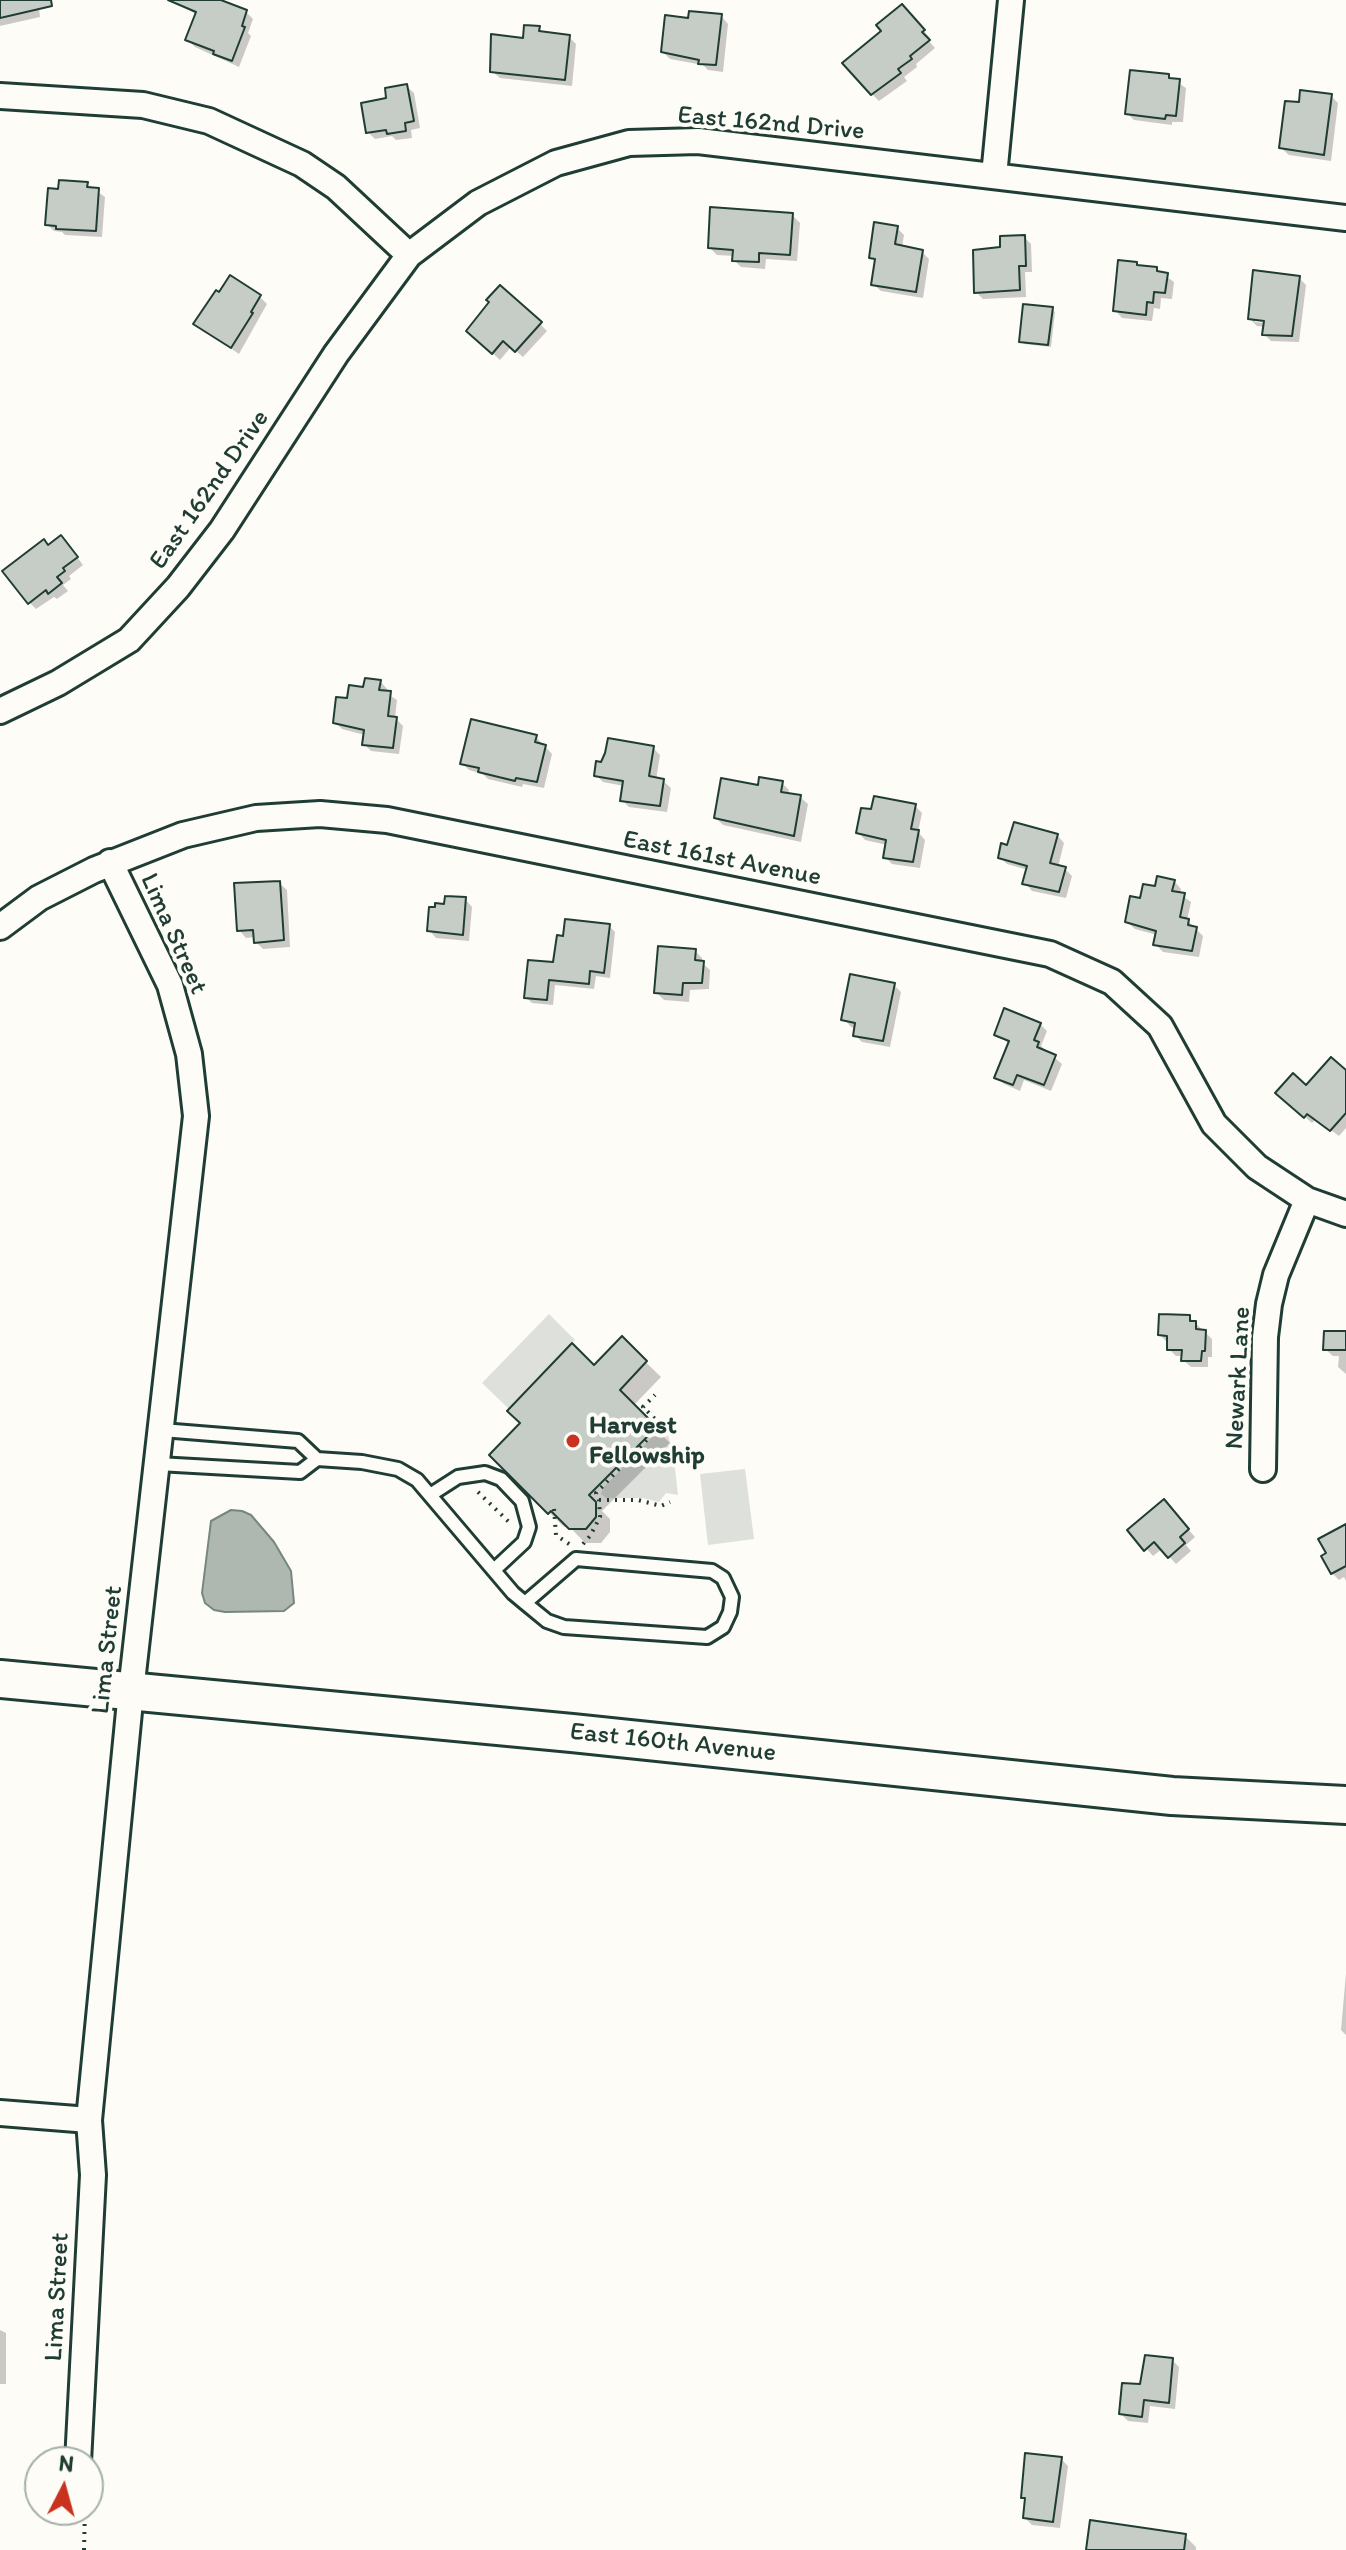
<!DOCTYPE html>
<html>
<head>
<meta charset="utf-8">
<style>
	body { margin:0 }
	#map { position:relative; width:1346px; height:2550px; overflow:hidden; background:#fdfcf7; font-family:Itim,sans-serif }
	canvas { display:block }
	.north { position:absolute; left:24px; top:2446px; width:80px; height:80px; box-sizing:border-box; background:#fdfcf7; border:2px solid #a4b0a9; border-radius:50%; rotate:6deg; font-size:22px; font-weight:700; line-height:32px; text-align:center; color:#1f3d34 }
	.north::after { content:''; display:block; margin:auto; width:28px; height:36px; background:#c8321e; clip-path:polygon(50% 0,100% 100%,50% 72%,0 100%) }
</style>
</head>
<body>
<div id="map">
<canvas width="1346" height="2550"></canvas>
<div class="north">N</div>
</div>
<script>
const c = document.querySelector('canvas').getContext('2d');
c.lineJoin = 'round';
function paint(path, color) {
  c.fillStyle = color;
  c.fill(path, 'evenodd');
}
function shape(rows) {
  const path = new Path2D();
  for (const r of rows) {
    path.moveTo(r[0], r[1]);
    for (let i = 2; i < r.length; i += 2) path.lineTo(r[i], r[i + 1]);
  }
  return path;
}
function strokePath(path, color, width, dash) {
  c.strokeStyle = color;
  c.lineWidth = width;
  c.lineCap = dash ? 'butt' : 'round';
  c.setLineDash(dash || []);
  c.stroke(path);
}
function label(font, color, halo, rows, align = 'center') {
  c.font = font + ' Itim,sans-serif';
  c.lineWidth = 8;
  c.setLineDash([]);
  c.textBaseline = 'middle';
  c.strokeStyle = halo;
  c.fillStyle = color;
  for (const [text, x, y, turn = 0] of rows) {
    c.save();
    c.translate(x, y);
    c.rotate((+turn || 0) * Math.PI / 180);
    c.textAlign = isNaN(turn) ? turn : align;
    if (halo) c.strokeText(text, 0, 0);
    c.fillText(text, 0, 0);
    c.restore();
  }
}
const green = shape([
	[549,1314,575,1340,509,1409,482,1383],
	[663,1426,667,1429,674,1459,678,1495,666,1493,659,1502,643,1498,606,1498,601,1494,603,1488],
	[745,1469,754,1539,708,1545,700,1474]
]);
const water = shape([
	[231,1510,242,1511,251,1515,274,1542,291,1571,294,1603,284,1611,225,1612,214,1610,205,1603,202,1593,211,1521,231,1510]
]);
const shadow = shape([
	[0,0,38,0,40,17,0,26],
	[186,0,219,0,246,12,253,19,248,33,251,36,239,67,195,47,188,40,197,15,183,6],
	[909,14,930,38,928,40,935,48,916,64,917,67,904,77,907,81,879,101,872,94,884,32],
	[721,16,728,24,723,72,708,70,703,65,670,59,663,52,690,20],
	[539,28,544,34,569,37,576,44,572,86,500,78,492,71],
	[1168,76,1186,88,1183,122,1172,122,1172,125,1134,120,1127,113],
	[406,86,414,93,420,128,411,130,412,138,396,140,392,136,375,139,368,132,389,99],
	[1331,96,1338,103,1331,161,1289,155,1281,148,1301,105],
	[87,184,105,197,102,237,65,235,62,232,54,231,47,224],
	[792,215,800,223,797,261,766,259,765,269,741,267,734,260,734,256,717,255,710,248],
	[897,228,904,235,902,247,922,252,929,259,923,298,881,291,873,284,877,263,871,257],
	[1024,237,1031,244,1032,272,1025,272,1026,297,983,299,976,292,1002,248],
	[1136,264,1140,268,1156,269,1174,282,1172,299,1161,298,1160,309,1154,308,1152,321,1122,318,1115,310],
	[1299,278,1306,285,1299,342,1271,341,1264,334,1265,327,1257,326,1250,319],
	[1255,318,1274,320,1273,324,1255,322],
	[260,297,267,304,239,354,196,324],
	[1052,309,1055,312,1051,347,1024,344,1021,341],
	[540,324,547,331,523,357,511,347,500,360,476,338],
	[68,545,83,565,69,576,71,579,63,585,68,591,57,599,54,597,36,609,29,602],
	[380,681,387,689,386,693,397,700,395,718,403,726,399,754,371,751,364,744,365,735,342,729,335,722,349,700],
	[536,737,552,754,544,788,523,784,522,787,488,779,483,774,469,770,462,763],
	[653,748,660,755,656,780,663,781,671,788,667,812,629,807,622,800,624,786,603,782,596,775],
	[782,783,789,790,788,795,800,797,808,804,801,842,723,825,716,818,759,787],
	[915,806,922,813,918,832,925,840,920,868,892,864,885,857,887,845,865,840,858,832],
	[1057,835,1064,843,1058,867,1065,869,1072,876,1066,898,1032,891,1025,883,1028,870,1007,864,1000,857,1009,847],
	[1174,881,1181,889,1180,894,1191,902,1187,920,1203,936,1199,957,1163,952,1155,944,1157,935,1135,929,1127,922,1142,900,1157,889],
	[279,883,287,890,290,947,263,949,256,942,256,937,246,938,239,930],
	[465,899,472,907,469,941,436,938,429,930,446,906],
	[609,926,615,932,610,978,596,976,594,989,555,985,553,1005,532,1003,526,997,555,964],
	[695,951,702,958,702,963,710,970,709,989,690,990,689,1002,664,1000,656,992],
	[894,985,901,992,890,1047,862,1042,855,1035,856,1028,851,1027,844,1019],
	[1040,1024,1047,1031,1041,1046,1062,1064,1051,1091,1024,1080,1020,1091,1004,1084,996,1077,1010,1044,996,1034],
	[1346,1073,1346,1128,1339,1136,1316,1119,1312,1123,1285,1099,1307,1087],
	[1189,1317,1212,1339,1212,1357,1208,1357,1208,1367,1191,1367,1183,1360,1184,1356,1176,1356,1169,1349,1167,1342,1160,1335],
	[1346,1333,1346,1374,1338,1367,1339,1356,1333,1356,1325,1349],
	[622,1339,661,1377,633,1406,670,1443,602,1511,610,1519,610,1532,601,1543,585,1543,567,1524,564,1527,492,1455,594,1367],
	[1170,1509,1195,1537,1186,1545,1191,1551,1176,1564,1162,1549,1153,1556,1130,1530],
	[1346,1526,1346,1581,1344,1577,1339,1580,1332,1573],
	[1346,1973,1346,2035,1341,2030],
	[0,2330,6,2333,6,2384,0,2384],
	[1172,2360,1179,2367,1175,2409,1150,2406,1148,2423,1128,2421,1121,2414,1142,2387],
	[1061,2459,1068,2466,1060,2528,1032,2525,1025,2518,1027,2501,1023,2497],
	[1185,2536,1196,2547,1196,2550,1088,2550]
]);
const building = shape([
	[0,0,51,0,52,6,0,18,0,0],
	[168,0,221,0,247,10,242,26,245,27,232,61,213,54,214,51,185,40,196,12,168,0],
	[902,4,925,30,922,32,930,40,910,56,912,59,898,69,901,73,871,95,842,63,881,31,876,25,902,4],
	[689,11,722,14,716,65,698,64,699,60,661,52,665,15,688,18,689,11],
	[524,25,540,26,539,31,570,35,565,80,490,72,491,34,523,38,524,25],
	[1130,70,1169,74,1169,78,1180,79,1176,116,1166,115,1165,119,1125,114,1130,70],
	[407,84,414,121,405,123,406,131,387,134,386,130,366,133,361,103,386,98,385,88,407,84],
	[1300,90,1332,94,1324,155,1279,148,1285,101,1299,102,1300,90],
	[59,180,88,182,87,187,99,188,96,231,56,229,56,226,45,225,48,188,58,189,59,180],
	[710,207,793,213,790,255,759,253,759,262,732,261,733,250,708,248,710,207],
	[874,222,898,226,895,244,923,250,916,292,871,285,875,259,869,258,874,222],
	[1025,235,1026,266,1019,266,1020,290,974,293,973,250,1000,247,1000,236,1025,235],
	[1118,260,1137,262,1137,265,1157,267,1157,271,1168,273,1165,293,1154,292,1153,303,1147,302,1146,315,1113,311,1118,260],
	[1253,270,1300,276,1292,336,1262,335,1264,321,1248,319,1253,270],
	[230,275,261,295,251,312,253,313,231,348,193,324,216,290,219,292,230,275],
	[500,285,542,322,515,352,503,341,492,354,466,331,489,302,486,300,500,285],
	[1023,304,1053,307,1048,345,1019,342,1023,304],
	[61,535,78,557,63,568,65,571,57,577,62,583,48,594,46,590,28,604,2,571,44,539,48,545,61,535],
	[365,678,381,680,379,690,391,691,388,716,397,717,393,748,362,745,364,730,333,723,336,697,347,698,349,685,363,687,365,678],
	[471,719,537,735,535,742,546,745,537,782,516,778,515,781,478,772,479,768,460,764,471,719],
	[608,738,654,746,649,776,664,779,660,806,620,801,623,781,594,776,596,761,601,762,605,753,608,738],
	[759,777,783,781,781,792,801,795,794,836,714,818,721,778,758,785,759,777],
	[874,796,916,804,911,829,919,830,913,862,883,858,886,840,856,833,861,808,871,809,874,796],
	[1014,822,1058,834,1050,863,1066,867,1059,892,1022,884,1027,866,998,858,1001,843,1007,845,1014,822],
	[1157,876,1175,880,1172,891,1185,893,1180,917,1189,919,1188,925,1197,927,1192,951,1153,945,1156,931,1125,922,1130,896,1140,898,1143,884,1155,886,1157,876],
	[280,881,284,940,254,943,253,930,237,931,234,883,280,881],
	[445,896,466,897,463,935,427,931,429,907,435,907,435,903,444,904,445,896],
	[565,919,610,924,604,973,590,971,589,984,549,980,547,1000,524,998,528,960,553,962,557,935,563,936,565,919],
	[658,946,696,949,695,960,704,961,702,983,683,983,682,995,654,993,658,946],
	[850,974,895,983,883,1041,853,1036,855,1023,841,1020,850,974],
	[1004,1008,1041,1023,1034,1040,1039,1042,1037,1047,1056,1055,1044,1085,1017,1075,1013,1085,994,1078,1009,1041,994,1035,1004,1008],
	[1331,1057,1346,1070,1346,1113,1330,1131,1307,1114,1304,1118,1275,1093,1293,1073,1306,1085,1331,1057],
	[1159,1314,1190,1315,1190,1321,1196,1321,1196,1329,1206,1330,1205,1351,1202,1351,1201,1361,1181,1361,1182,1350,1167,1350,1167,1336,1158,1335,1159,1314],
	[1324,1331,1346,1331,1346,1350,1323,1350,1324,1331],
	[622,1336,647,1361,620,1390,657,1427,589,1495,596,1502,596,1517,586,1529,569,1529,551,1511,548,1514,489,1455,520,1423,507,1411,572,1343,594,1365,622,1336],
	[1164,1499,1189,1529,1180,1537,1185,1543,1168,1558,1154,1542,1144,1551,1127,1530,1164,1499],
	[1346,1524,1346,1566,1331,1574,1321,1556,1326,1553,1318,1539,1346,1524],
	[1145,2355,1173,2358,1169,2403,1144,2400,1142,2417,1119,2414,1122,2383,1140,2384,1145,2355],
	[1025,2453,1062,2457,1053,2522,1023,2518,1025,2498,1021,2498,1025,2453],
	[1090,2520,1186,2534,1184,2550,1086,2550,1090,2520]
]);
const path = shape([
	[478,1492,511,1524],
	[599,1500,638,1500,661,1506,670,1502],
	[554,1509,556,1535,572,1546],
	[583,1544,590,1536,600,1517,599,1500,596,1493,661,1425,643,1407,655,1395],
	[84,2550,85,2510]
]);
const service = shape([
	[162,1430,298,1441,317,1459,362,1462,398,1469,417,1480,513,1593,525,1603,547,1621,564,1627,707,1637,723,1627,730,1612,732,1597,723,1578,712,1571,576,1559,525,1603],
	[158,1464,300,1472,317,1459],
	[430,1495,458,1477,485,1473,501,1479,522,1501,529,1527,524,1542,494,1570]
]);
const minor = shape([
	[0,96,143,105,209,121,302,164,336,187,409,255],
	[994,176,1011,0],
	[0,711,58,683,129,640,178,587,222,530,336,354,409,255,478,203,556,163,629,143,698,141,1346,218],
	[0,927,39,898,94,870,183,835,256,818,320,814,387,820,1050,954,1112,982,1160,1026,1214,1124,1257,1167,1307,1200,1346,1214],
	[1263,1469,1265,1337,1269,1304,1276,1275,1307,1200],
	[0,2113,89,2120],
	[78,2462,93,2175,89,2120,131,1691,196,1116,189,1054,170,985,110,862]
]);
const primary = shape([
	[0,1679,572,1733,1172,1796,1346,1805]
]);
const markers = [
	[573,1441,8,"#c8321e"]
];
const streetNames = [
	["East 162nd Drive",771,124,5],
	["East 162nd Drive",210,490,-55],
	["East 161st Avenue",722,859,11],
	["Lima Street",173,934,66],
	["Newark Lane",1239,1378,-87],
	["Lima Street",108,1650,-84],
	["East 160th Avenue",673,1743,6],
	["Lima Street",58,2297,-87]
];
const poiNames = [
	["Harvest",589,1426],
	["Fellowship",589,1456]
];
paint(green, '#dde0db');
paint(water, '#aeb8b1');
strokePath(water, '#75877f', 2);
paint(shadow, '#0003');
paint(building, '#c6cdc7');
strokePath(building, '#1f3d34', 2);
strokePath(service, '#1f3d34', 18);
strokePath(minor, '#1f3d34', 30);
strokePath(primary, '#1f3d34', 42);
strokePath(path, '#1f3d34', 4, [2, 6]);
strokePath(service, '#fdfcf7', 12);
strokePath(minor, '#fdfcf7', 24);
strokePath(primary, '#fdfcf7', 36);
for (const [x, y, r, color] of markers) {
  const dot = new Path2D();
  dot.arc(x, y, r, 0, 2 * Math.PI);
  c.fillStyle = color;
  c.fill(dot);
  strokePath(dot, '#fdfcf7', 3);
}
label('26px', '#1f3d34', '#fdfcf7', streetNames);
label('bold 26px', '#1f3d34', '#fdfcf7', poiNames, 'left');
</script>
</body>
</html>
